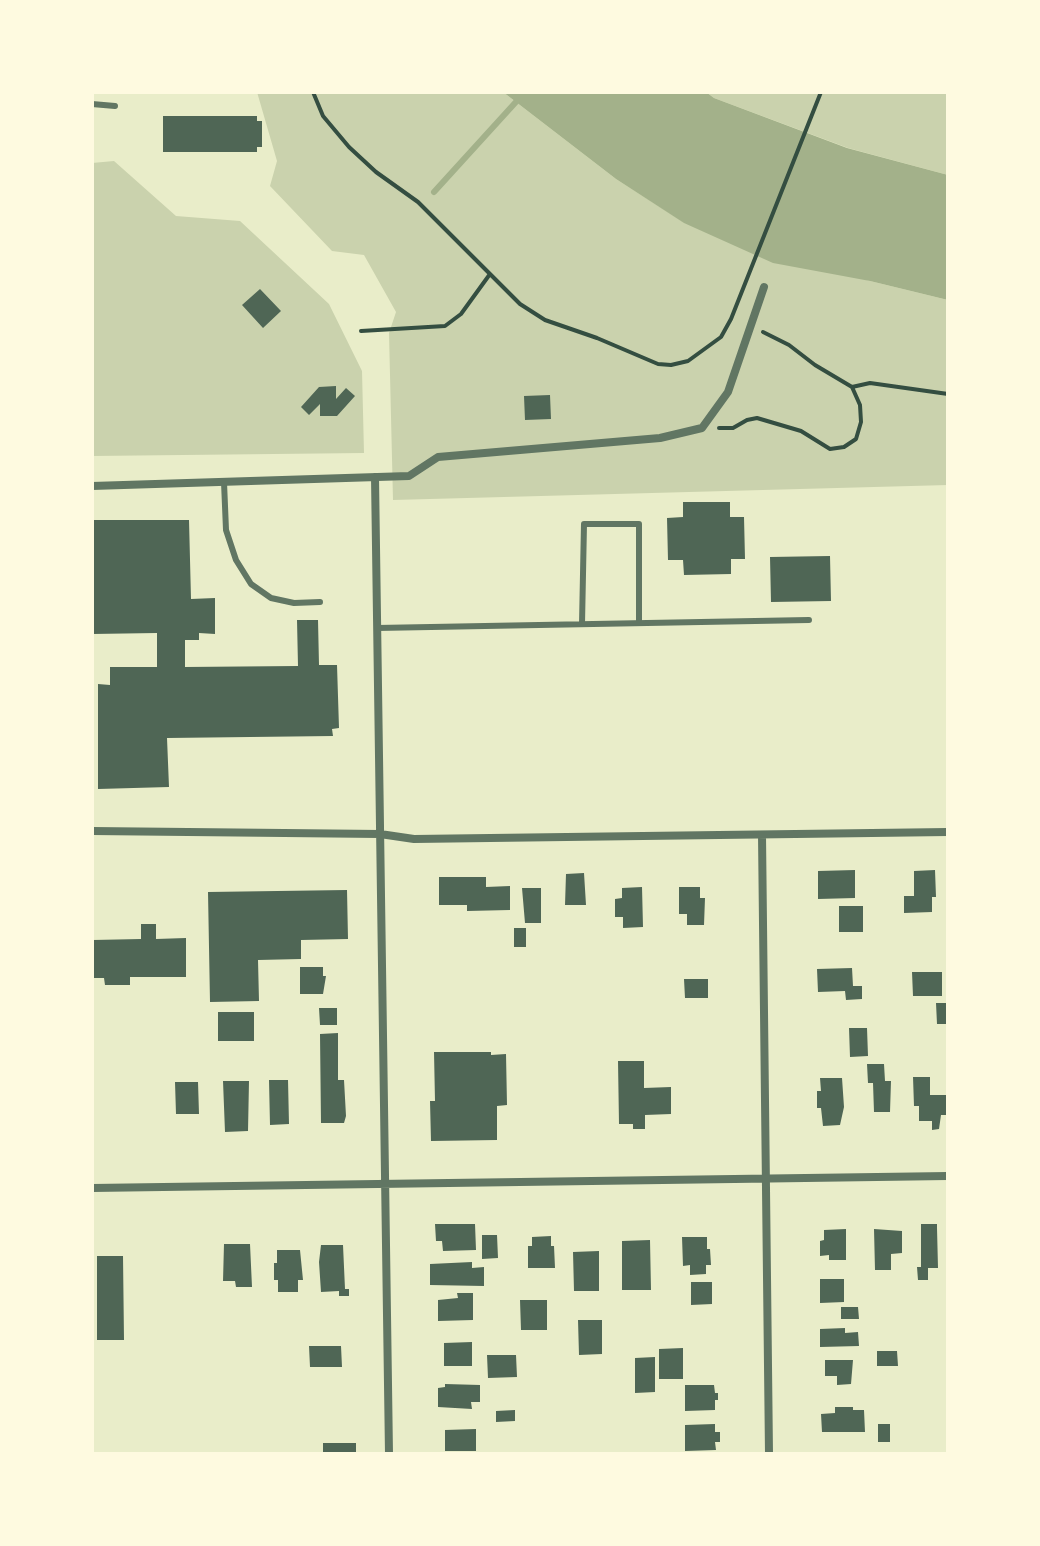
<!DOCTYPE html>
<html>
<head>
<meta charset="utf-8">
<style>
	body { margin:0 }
	#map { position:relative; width:1040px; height:1546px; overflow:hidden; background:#e9edc9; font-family:"Open Sans",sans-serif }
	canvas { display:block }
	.frame { position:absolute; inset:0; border:94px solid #fefae0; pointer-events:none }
</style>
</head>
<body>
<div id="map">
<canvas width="1040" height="1546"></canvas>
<div class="frame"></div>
</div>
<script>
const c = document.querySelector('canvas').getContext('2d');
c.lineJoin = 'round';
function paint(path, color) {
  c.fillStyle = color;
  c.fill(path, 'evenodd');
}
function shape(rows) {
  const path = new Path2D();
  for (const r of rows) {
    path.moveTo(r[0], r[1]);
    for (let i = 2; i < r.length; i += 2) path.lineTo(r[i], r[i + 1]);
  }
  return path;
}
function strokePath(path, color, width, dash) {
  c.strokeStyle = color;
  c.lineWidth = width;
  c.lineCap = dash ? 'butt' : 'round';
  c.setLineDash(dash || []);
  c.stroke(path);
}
const green = shape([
	[257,92,503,92,616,179,685,223,870,281,948,300,948,485,393,500,389,333,396,312,364,255,332,251,270,186,277,161],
	[706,92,948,92,948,175,848,148,714,98],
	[114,161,176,216,240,221,329,304,362,371,364,453,92,456,92,163]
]);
const water = shape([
	[503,92,706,92,714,98,847,148,948,175,948,300,870,281,773,263,684,223,616,179]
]);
const stream = shape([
	[434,192,525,92]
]);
const building = shape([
	[163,116,257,116,257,121,262,121,262,147,257,147,257,152,163,152],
	[260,289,281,311,263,328,242,305],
	[336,386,336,399,346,388,355,396,337,416,320,416,320,404,309,415,301,407,319,387],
	[550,395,551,419,525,420,524,396],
	[683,502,730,502,730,517,744,517,745,559,731,559,731,574,684,575,683,560,668,560,667,518,683,517],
	[92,520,189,520,191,599,215,598,215,634,199,633,199,640,185,640,185,667,298,666,297,620,318,620,319,665,337,665,339,728,332,729,333,736,167,738,169,787,98,789,98,684,110,685,110,667,157,667,157,633,92,634],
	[830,556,831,601,771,602,770,557],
	[855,870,855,898,818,899,818,871],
	[935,870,936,897,932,897,932,912,904,913,904,896,914,896,914,871],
	[584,873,586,905,565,905,566,874],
	[439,877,486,877,486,887,510,886,510,910,467,911,467,905,439,905],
	[642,887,643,927,623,928,623,917,615,917,615,899,622,898,622,888],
	[679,887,700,887,700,898,705,898,704,925,687,925,687,914,679,914],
	[522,888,541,888,541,923,525,923],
	[347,890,348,939,301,940,301,959,258,960,259,1001,210,1002,208,892],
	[839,906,863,906,863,932,839,932],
	[141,924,156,924,156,939,186,938,186,977,130,977,130,985,105,985,104,978,93,978,93,940,141,939],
	[514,928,526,928,526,947,514,947],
	[300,967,323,967,323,976,326,976,323,994,300,994],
	[852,968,853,986,862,986,862,999,846,1000,845,991,818,992,817,969],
	[912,972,942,972,942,996,913,996],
	[684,979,708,979,708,998,685,998],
	[936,1003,948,1003,948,1024,937,1024],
	[319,1008,337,1008,337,1025,320,1025],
	[218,1012,254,1012,254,1041,218,1041],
	[849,1028,867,1028,868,1056,850,1057],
	[338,1033,338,1080,344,1080,346,1116,344,1123,321,1123,320,1034],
	[434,1052,491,1052,491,1055,506,1054,507,1105,497,1106,497,1140,431,1141,430,1101,435,1101],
	[618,1061,644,1061,644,1088,671,1087,671,1114,645,1115,645,1129,633,1129,633,1124,619,1124],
	[867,1064,884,1064,885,1081,891,1081,890,1112,874,1112,873,1083,868,1083],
	[913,1077,930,1077,930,1095,948,1095,948,1115,941,1115,939,1129,932,1130,932,1121,919,1121,919,1106,914,1106],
	[820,1078,842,1078,844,1107,840,1125,823,1126,821,1108,817,1108,817,1091,821,1091],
	[269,1080,288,1080,289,1124,270,1125],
	[223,1081,249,1081,248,1131,225,1132],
	[175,1082,198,1082,199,1114,176,1114],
	[435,1224,475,1224,476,1250,443,1251,442,1241,436,1241],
	[921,1224,937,1224,937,1228,938,1268,928,1268,928,1280,918,1280,917,1267,921,1267],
	[846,1229,846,1260,829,1260,829,1255,820,1256,820,1241,824,1240,824,1230],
	[874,1229,902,1231,902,1253,891,1254,891,1270,875,1270],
	[482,1235,497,1235,498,1258,482,1259],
	[551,1236,551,1246,554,1246,555,1268,528,1268,528,1246,532,1246,532,1237],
	[682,1237,707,1237,707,1249,710,1249,711,1265,706,1265,706,1274,690,1275,690,1265,683,1266],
	[650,1240,651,1290,622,1290,622,1241],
	[224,1244,250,1244,252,1287,236,1287,235,1281,223,1281],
	[321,1245,343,1245,345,1289,349,1289,349,1296,339,1296,339,1291,321,1292,319,1262],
	[277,1250,300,1250,303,1280,298,1280,298,1292,278,1292,278,1280,274,1280,274,1263,277,1263],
	[599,1251,599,1291,574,1291,573,1252],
	[97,1256,123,1256,124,1340,97,1340],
	[472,1262,472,1268,484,1267,484,1286,430,1285,430,1264],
	[820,1279,844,1279,844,1302,820,1303],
	[691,1282,712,1282,712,1304,691,1305],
	[457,1293,473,1293,473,1320,438,1321,438,1300,458,1298],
	[520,1300,547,1300,547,1330,521,1330],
	[841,1307,858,1307,859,1319,841,1319],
	[578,1320,602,1320,602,1354,579,1355],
	[845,1328,845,1333,858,1332,859,1346,820,1347,820,1329],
	[472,1342,472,1366,444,1366,444,1343],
	[309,1346,341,1346,342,1367,310,1367],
	[683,1348,683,1379,659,1379,659,1349],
	[877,1351,897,1351,898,1366,877,1366],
	[487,1355,516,1355,517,1377,488,1378],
	[655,1357,655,1392,635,1393,635,1358],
	[825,1360,853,1360,851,1384,837,1385,837,1376,825,1376],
	[445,1384,480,1385,480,1402,471,1402,472,1409,438,1407,438,1388,445,1387],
	[685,1385,714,1385,715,1393,718,1393,718,1400,715,1400,715,1410,685,1411],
	[835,1407,853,1407,853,1410,864,1410,865,1432,822,1432,821,1414,835,1413],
	[515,1410,515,1421,496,1422,496,1411],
	[715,1424,715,1432,720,1432,720,1442,715,1442,716,1450,685,1451,685,1425],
	[878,1424,890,1424,890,1442,878,1442],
	[476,1429,476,1451,445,1451,445,1430],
	[323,1443,356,1443,356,1454,323,1454]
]);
const path = shape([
	[313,92,323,116,349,147,376,172,418,202,520,304,545,320,597,338,658,364,671,365,688,361,721,337,731,319,821,92],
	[361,331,445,326,461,314,490,274],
	[763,332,789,345,815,365,852,387,870,383,948,394],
	[719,428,733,428,747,420,757,418,801,431,830,449,844,447,856,439,861,422,860,405,852,387]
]);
const service = shape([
	[92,104,115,106],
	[224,482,226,530,236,560,251,584,271,598,294,603,320,602],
	[582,624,584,524,639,524,639,623],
	[377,628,809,620]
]);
const minor = shape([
	[375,477,389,1454],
	[92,486,409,476,438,457,660,438,702,428,728,392,764,287],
	[92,831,380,834,414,839,948,832],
	[762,835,769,1454],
	[92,1188,948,1176]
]);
paint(green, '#cad2ad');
paint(water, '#a3b18a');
strokePath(stream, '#a3b18a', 6);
paint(building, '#4f6655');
strokePath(path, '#344e41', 4);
strokePath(service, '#617663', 6);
strokePath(minor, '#617663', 8);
</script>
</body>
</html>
